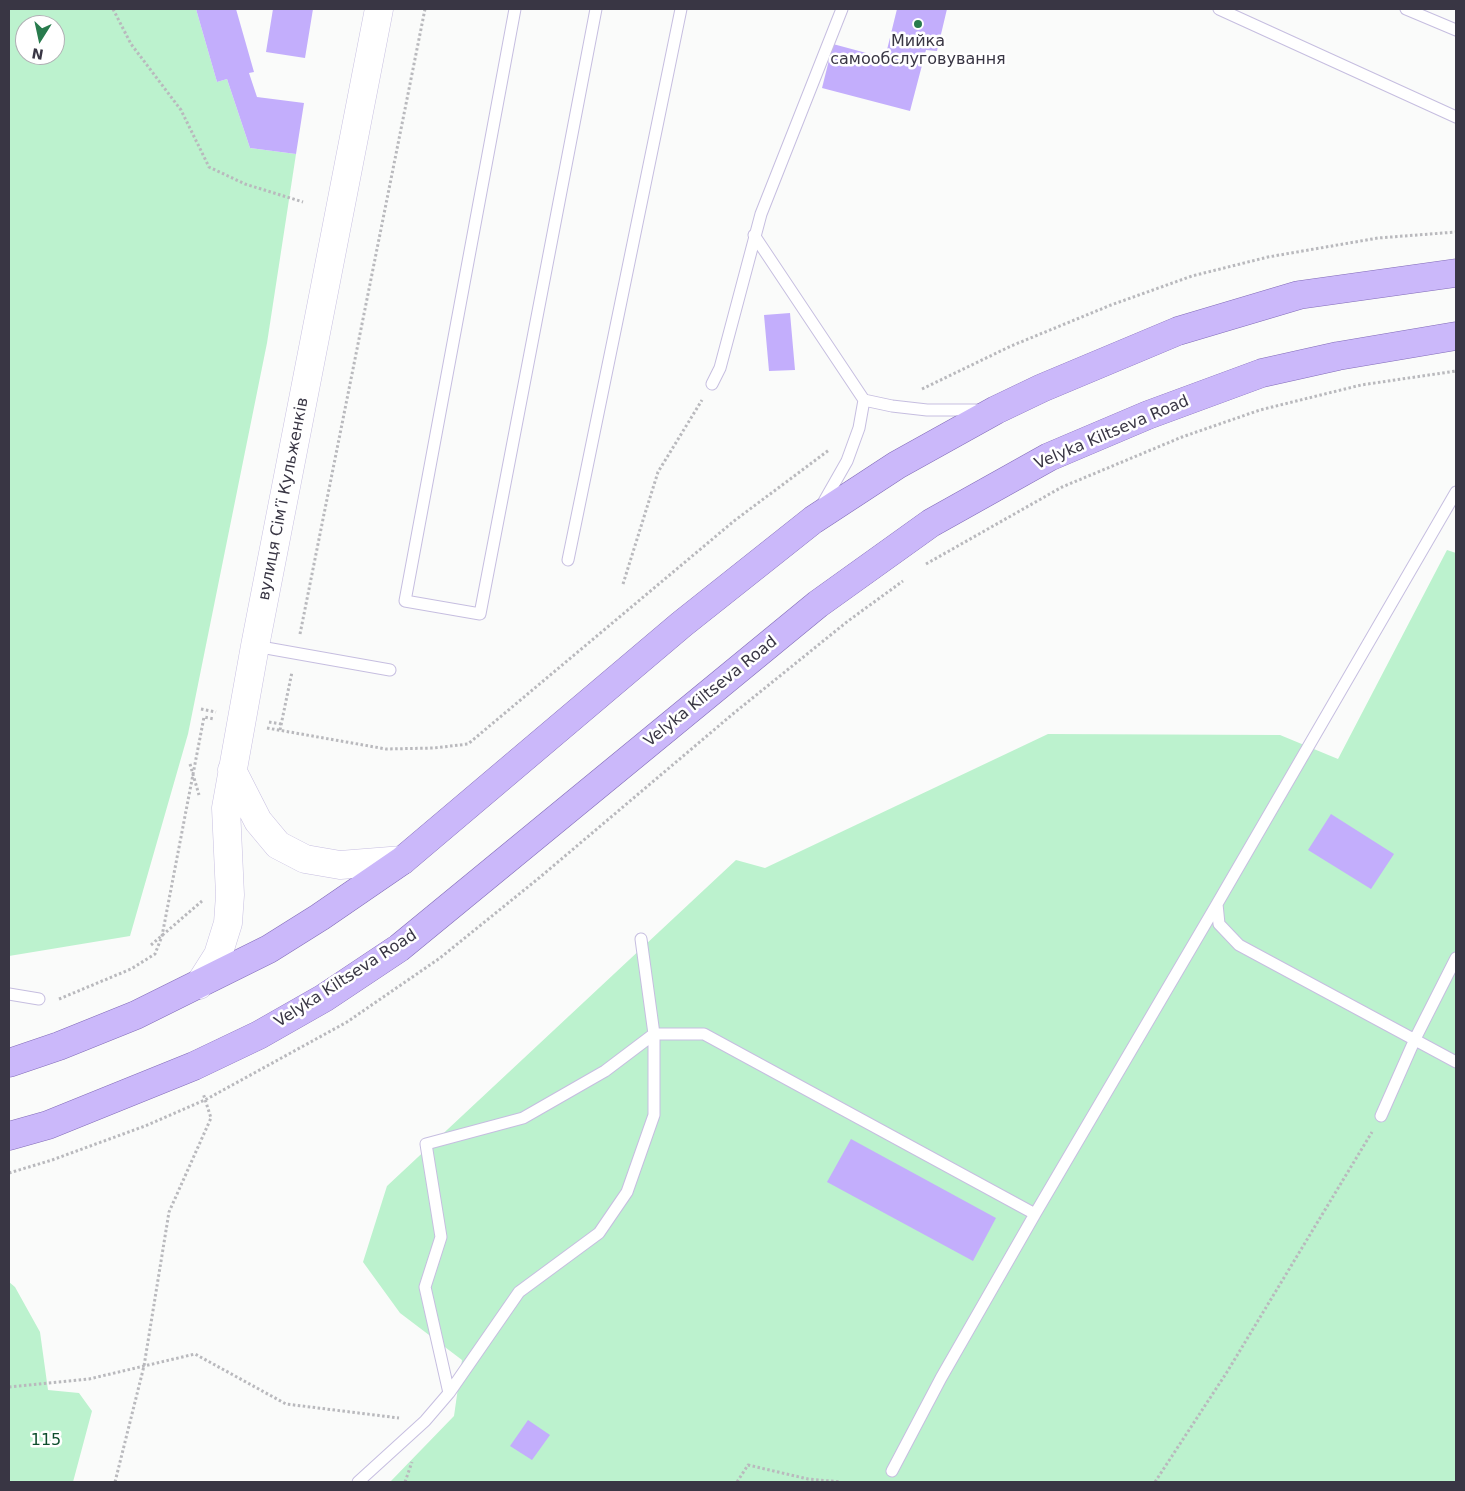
<!DOCTYPE html>
<html>
<head>
<meta charset="utf-8">
<style>
	body { margin:0 }
	#map { position:relative; width:1465px; height:1491px; overflow:hidden; background:#fafbfa; font-family:"DejaVu Sans",sans-serif }
	canvas { display:block }
	.frame { position:absolute; inset:0; border:10px solid #393644; pointer-events:none }
	.north { position:absolute; left:15px; top:15px; width:50px; height:50px; box-sizing:border-box; background:#fff; border:1px solid #b0afb4; border-radius:50%; rotate:190deg; font-size:14px; font-weight:700; line-height:20px; text-align:center; color:#393644 }
	.north::after { content:''; display:block; margin:auto; width:18px; height:22px; background:#287b4d; clip-path:polygon(50% 0,100% 100%,50% 72%,0 100%) }
</style>
</head>
<body>
<div id="map">
<canvas width="1465" height="1491"></canvas>
<div class="frame"></div>
<div class="north">N</div>
</div>
<script>
const c = document.querySelector('canvas').getContext('2d');
c.lineJoin = 'round';
function paint(path, color) {
  c.fillStyle = color;
  c.fill(path, 'evenodd');
}
function shape(rows) {
  const path = new Path2D();
  for (const r of rows) {
    path.moveTo(r[0], r[1]);
    for (let i = 2; i < r.length; i += 2) path.lineTo(r[i], r[i + 1]);
  }
  return path;
}
function strokePath(path, color, width, dash) {
  c.strokeStyle = color;
  c.lineWidth = width;
  c.lineCap = dash ? 'butt' : 'round';
  c.setLineDash(dash || []);
  c.stroke(path);
}
function label(font, color, halo, rows, align = 'center') {
  c.font = font + ' "DejaVu Sans",sans-serif';
  c.lineWidth = 5;
  c.setLineDash([]);
  c.textBaseline = 'middle';
  c.strokeStyle = halo;
  c.fillStyle = color;
  for (const [text, x, y, turn = 0] of rows) {
    c.save();
    c.translate(x, y);
    c.rotate((+turn || 0) * Math.PI / 180);
    c.textAlign = isNaN(turn) ? turn : align;
    if (halo) c.strokeText(text, 0, 0);
    c.fillText(text, 0, 0);
    c.restore();
  }
}
const green = shape([
	[9,9,196,9,217,82,227,79,250,148,296,154,267,343,188,734,130,936,9,956],
	[25,25,55,25,55,55,25,55],
	[1447,550,1456,553,1456,1482,390,1482,454,1416,462,1360,400,1313,363,1262,387,1186,736,860,765,868,1048,734,1280,735,1338,759],
	[9,1282,15,1287,40,1332,48,1390,79,1393,92,1411,73,1482,9,1482]
]);
const building = shape([
	[196,9,236,9,254,72,249,73,257,97,304,103,296,154,250,148,227,79,217,82],
	[273,9,313,9,305,58,266,52],
	[897,9,947,9,937,51,926,50,910,111,822,88,833,44,885,58],
	[790,313,795,370,769,371,764,315],
	[1331,814,1394,854,1371,889,1308,850],
	[851,1139,996,1218,973,1261,827,1182],
	[528,1420,550,1435,532,1460,510,1446]
]);
const path = shape([
	[113,9,131,44,181,110,209,167,245,184,303,202],
	[922,389,1011,346,1111,305,1192,276,1268,257,1378,238,1456,232],
	[926,564,1062,487,1182,437,1260,410,1361,385,1456,371],
	[623,584,658,472,702,400],
	[300,634,425,9],
	[201,709,216,712],
	[269,722,281,724],
	[267,728,386,749,434,748,468,744,734,521,829,450],
	[280,730,292,672],
	[190,764,199,795],
	[151,945,202,901],
	[59,999,131,969,155,954,162,936,204,717,214,719],
	[9,1173,52,1160,145,1126,205,1100,347,1022,440,958,539,878,734,713,848,621,903,581],
	[9,1387,89,1379,195,1354,286,1404,399,1418],
	[115,1482,144,1366,169,1212,211,1118,203,1093],
	[405,1482,412,1462],
	[737,1482,748,1465,808,1479,841,1482],
	[1155,1482,1227,1372,1372,1132]
]);
const service = shape([
	[515,9,405,601,480,614,596,9],
	[1219,9,1456,117],
	[1406,9,1456,30],
	[754,235,864,400,859,428,847,461,822,505],
	[712,384,720,368,761,214,842,9],
	[864,400,892,406,927,410,981,410],
	[1456,492,1217,904,1219,924,1239,945,1456,1062],
	[568,560,681,9],
	[255,646,390,670],
	[9,994,39,999],
	[1381,1116,1415,1039,1456,958],
	[449,1393,425,1287,441,1237,426,1144,523,1118,605,1071,654,1034,704,1034,1035,1214,1217,904],
	[892,1471,941,1378,1035,1214],
	[358,1482,425,1421,449,1393,519,1292,599,1233,627,1192,654,1115,654,1034,641,939]
]);
const secondary = shape([
	[232,770,258,821,278,845,305,859,340,865,403,860],
	[199,985,218,955,228,923,230,895,226,808,255,646,379,9]
]);
const primary = shape([
	[9,1063,59,1046,136,1015,269,949,320,917,403,860,682,624,813,520,897,465,996,410,1042,388,1178,331,1299,295,1456,273],
	[9,1136,48,1125,194,1066,259,1035,324,998,399,948,818,604,931,523,1049,457,1148,415,1262,373,1338,356,1456,336]
]);
const markers = [
	[918,24,5,"#287b4d"]
];
const poiNames = [
	["Мийка",918,42],
	["самообслуговування",918,60]
];
const streetNames = [
	["Velyka Kiltseva Road",1112,433,-23],
	["вулиця Сімʼї Кульженків",284,499,-79],
	["Velyka Kiltseva Road",711,692,-39],
	["Velyka Kiltseva Road",346,979,-33]
];
const parkNames = [
	["115",46,1441]
];
paint(green, '#bcf2ce');
paint(building, '#c3aefc');
strokePath(service, '#c6bee0', 13);
strokePath(secondary, '#c6bee0', 29);
strokePath(primary, '#826cb8', 29);
strokePath(path, '#b9b9bd', 3, [2.5, 2.5]);
strokePath(service, '#fff', 11);
strokePath(secondary, '#fff', 28);
strokePath(primary, '#cbb8fa', 28);
for (const [x, y, r, color] of markers) {
  const dot = new Path2D();
  dot.arc(x, y, r, 0, 2 * Math.PI);
  c.fillStyle = color;
  c.fill(dot);
  strokePath(dot, '#fff', 2);
}
label('16px', '#393644', '#fff', poiNames);
label('16px', '#393644', '#fff', streetNames);
label('16px', '#0e4e2d', '#fff', parkNames);
</script>
</body>
</html>
